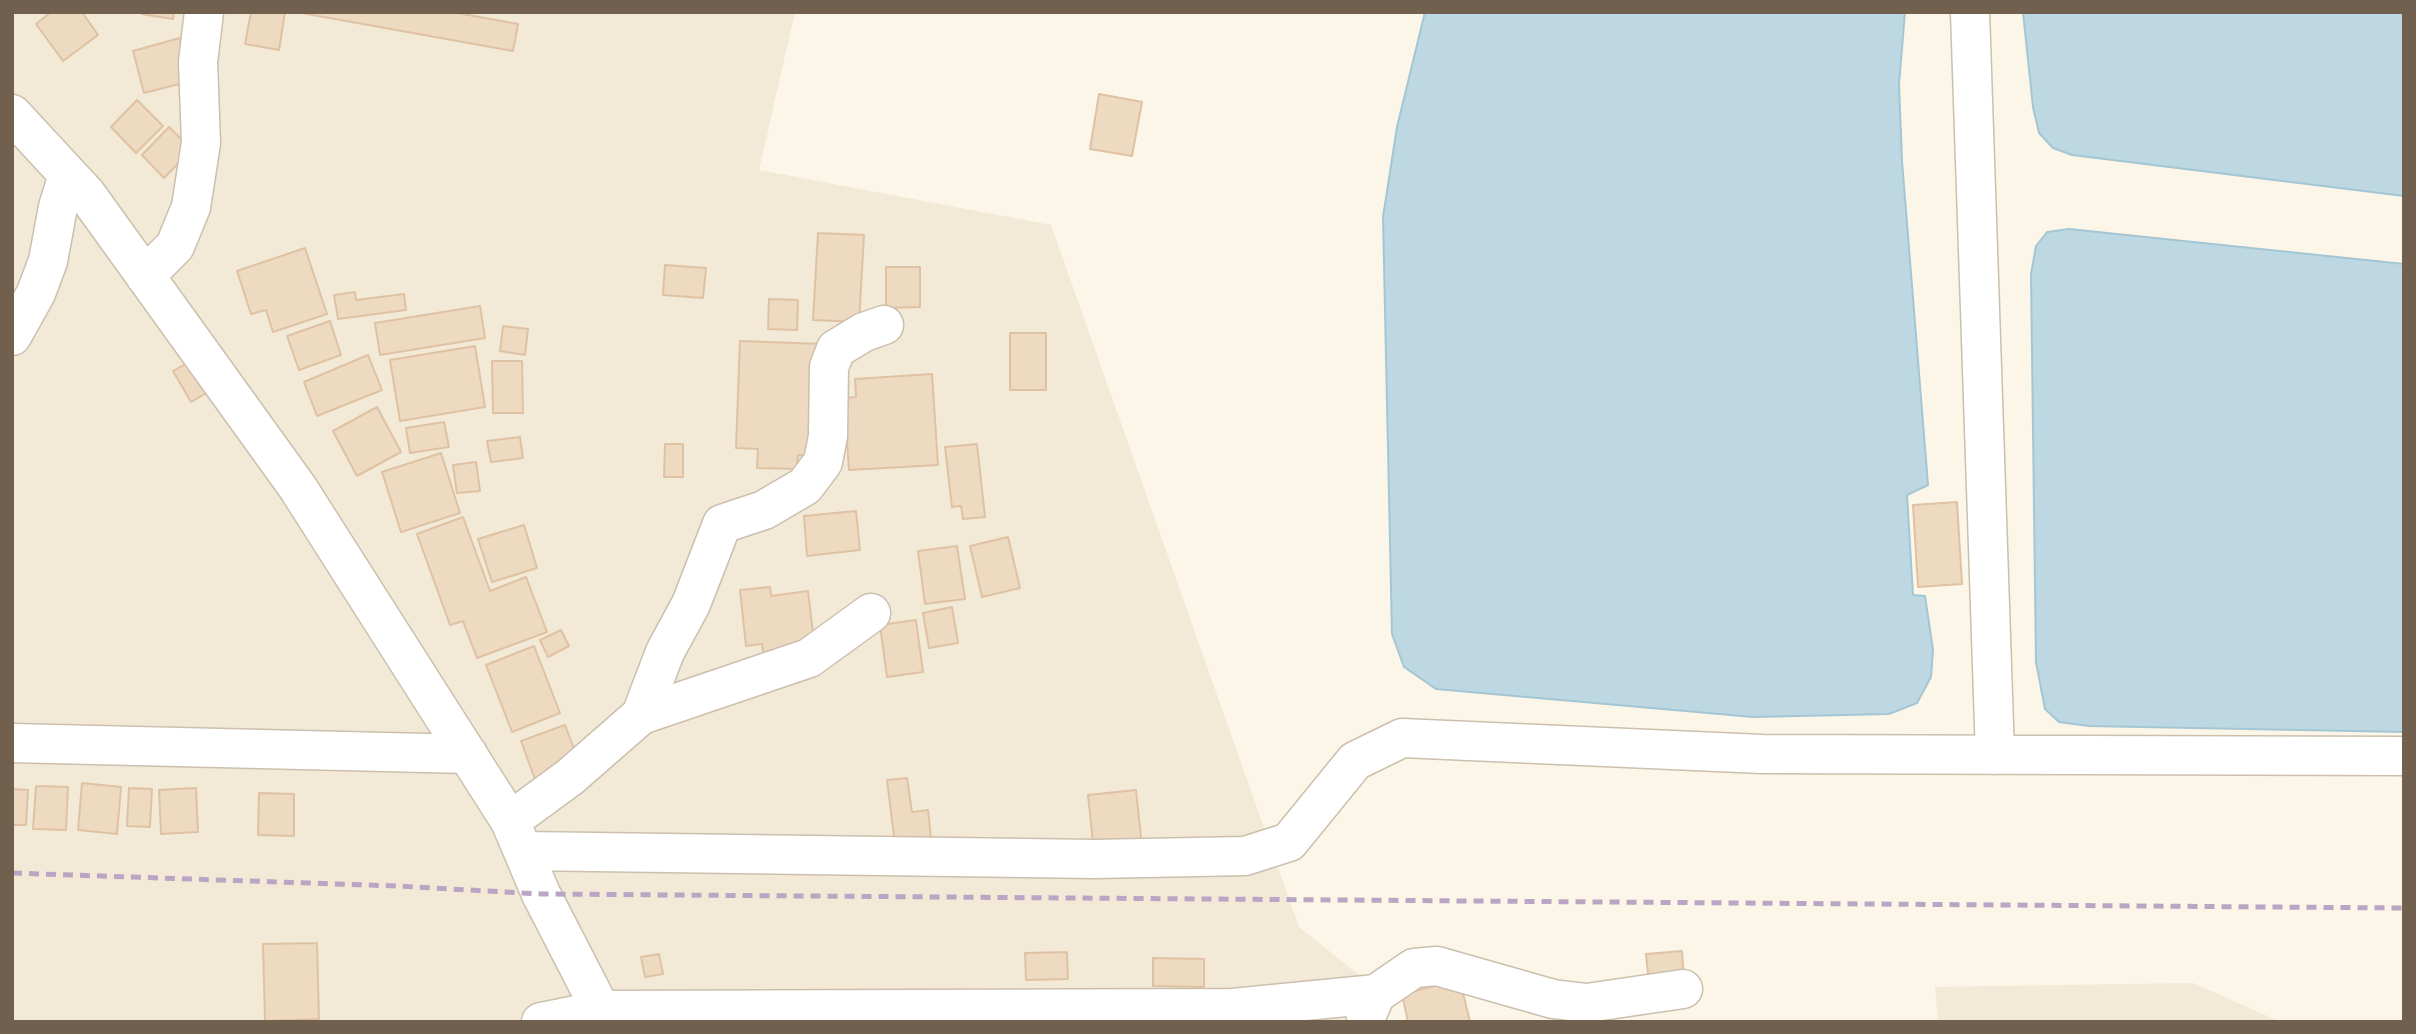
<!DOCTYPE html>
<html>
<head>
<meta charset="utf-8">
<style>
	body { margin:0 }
	#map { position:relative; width:2416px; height:1034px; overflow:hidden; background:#fbf6e7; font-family:Barlow,sans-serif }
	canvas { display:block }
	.frame { position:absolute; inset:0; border:14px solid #72604e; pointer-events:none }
</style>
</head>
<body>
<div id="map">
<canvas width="2416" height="1034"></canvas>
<div class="frame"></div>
</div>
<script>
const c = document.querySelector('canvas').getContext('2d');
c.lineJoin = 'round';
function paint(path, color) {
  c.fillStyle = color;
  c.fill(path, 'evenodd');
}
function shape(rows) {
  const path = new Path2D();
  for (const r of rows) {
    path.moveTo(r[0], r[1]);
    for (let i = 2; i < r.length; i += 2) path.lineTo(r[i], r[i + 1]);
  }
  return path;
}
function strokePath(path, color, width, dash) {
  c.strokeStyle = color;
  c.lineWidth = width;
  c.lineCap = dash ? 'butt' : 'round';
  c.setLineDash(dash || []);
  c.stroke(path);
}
const residential = shape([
	[12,12,795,12,759,170,1051,225,1299,927,1367,981,1355,1022,12,1022],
	[2193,983,2281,1022,1938,1022,1935,987]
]);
const water = shape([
	[1425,12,1905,12,1899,84,1902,161,1928,485,1907,495,1913,595,1925,596,1933,650,1931,677,1917,703,1889,714,1753,717,1436,689,1404,667,1392,634,1383,217,1397,127,1425,12],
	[2023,12,2404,12,2404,196,2072,155,2053,148,2039,133,2033,107,2023,12],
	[2069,229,2404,264,2404,732,2089,726,2059,722,2045,709,2036,662,2031,274,2036,246,2047,232,2069,229]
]);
const building = shape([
	[51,12,82,12,98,35,63,61,36,24,51,12],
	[142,12,174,12,173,19,142,14,142,12],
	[251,12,285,12,279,50,245,44,251,12],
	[296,12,452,12,518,24,513,51,296,12],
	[180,38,191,81,144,93,133,51,180,38],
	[1099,94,1142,102,1132,156,1090,149,1099,94],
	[137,100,163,126,136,153,111,127,137,100],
	[169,127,192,149,164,178,142,155,169,127],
	[818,233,864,235,859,322,813,320,818,233],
	[305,248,327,314,273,332,266,310,251,314,237,271,305,248],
	[665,265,706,268,703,298,663,295,665,265],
	[886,267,920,267,920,307,886,308,886,267],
	[355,292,356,300,404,294,406,310,338,319,334,295,355,292],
	[769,299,798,300,797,330,768,329,769,299],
	[480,306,485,338,380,355,375,323,480,306],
	[330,321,341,355,299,370,287,336,330,321],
	[503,326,528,329,525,355,500,351,503,326],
	[1010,333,1046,333,1046,390,1010,390,1010,333],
	[740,341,822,344,819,457,798,455,797,469,757,468,758,449,736,448,740,341],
	[475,346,485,407,400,421,390,360,475,346],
	[368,355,382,390,317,416,304,382,368,355],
	[191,361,208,392,191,402,173,371,191,361],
	[492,361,522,361,523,413,493,413,492,361],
	[932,374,938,465,849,470,844,398,856,397,855,379,932,374],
	[377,407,401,452,357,476,333,431,377,407],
	[444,422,449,447,410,453,406,428,444,422],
	[520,437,523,458,491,462,487,441,520,437],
	[665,444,683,444,683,477,664,477,665,444],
	[977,444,985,517,963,519,961,506,952,507,945,447,977,444],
	[441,453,460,513,401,532,382,472,441,453],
	[476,462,480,491,457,493,453,465,476,462],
	[1957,502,1962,584,1918,587,1913,505,1957,502],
	[856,511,860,550,807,556,804,516,856,511],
	[463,517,490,591,526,577,547,632,477,658,463,621,450,625,417,534,463,517],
	[524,525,537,568,492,582,478,539,524,525],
	[1008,537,1020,588,982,597,970,546,1008,537],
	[957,546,965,599,925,604,918,551,957,546],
	[770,587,771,596,808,591,815,650,764,657,762,644,746,646,740,590,770,587],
	[952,607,958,643,929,648,923,613,952,607],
	[916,620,923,672,887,677,880,625,916,620],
	[561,630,569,646,548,657,540,640,561,630],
	[534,646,560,713,512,732,486,665,534,646],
	[565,725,580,765,536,782,521,741,565,725],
	[907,778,912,812,928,810,932,847,896,852,887,780,907,778],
	[82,783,121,787,117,834,78,830,82,783],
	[36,786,68,787,66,830,33,829,36,786],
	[129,788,152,789,150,827,127,826,129,788],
	[196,788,198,832,161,834,159,790,196,788],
	[12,789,28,790,26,825,12,825,12,789],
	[1136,790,1142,847,1094,852,1088,795,1136,790],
	[259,793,294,794,294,836,258,835,259,793],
	[317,943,319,1019,265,1021,263,944,317,943],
	[1682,951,1684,981,1649,984,1646,954,1682,951],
	[1067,952,1068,979,1026,980,1025,953,1067,952],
	[659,954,663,974,645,977,641,957,659,954],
	[1153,958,1204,959,1204,987,1153,986,1153,958],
	[1460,980,1470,1022,1408,1022,1402,994,1460,980]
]);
const minor = shape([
	[1970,12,1995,755],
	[12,114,87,195,298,488,510,821,541,894,607,1022],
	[145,276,175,246,191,207,201,143,198,62,204,12],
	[12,336,36,293,48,261,58,207,68,175],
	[641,715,809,658,871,613],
	[12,743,468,754],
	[510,821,570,777,641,715,665,652,691,604,722,524,764,510,805,486,823,462,828,436,829,367,836,349,864,332,884,325],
	[524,851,1095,859,1245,856,1289,842,1355,761,1402,738,1762,754,2404,756],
	[1366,1017,1376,994,1414,968,1437,966,1553,999,1587,1003,1683,989],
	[541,1022,600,1010,1233,1008,1376,994]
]);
const rail = shape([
	[12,873,397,886,541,894,2404,908]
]);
paint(residential, '#f2e9d6');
paint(water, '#bdd8e3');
strokePath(water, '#a4c6d4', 2);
paint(building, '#eed9c1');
strokePath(building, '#dfc2a3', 2);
strokePath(minor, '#ccbfae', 41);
strokePath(minor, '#fff', 38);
strokePath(rail, '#baa6c4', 5, [10, 7]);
</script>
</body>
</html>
